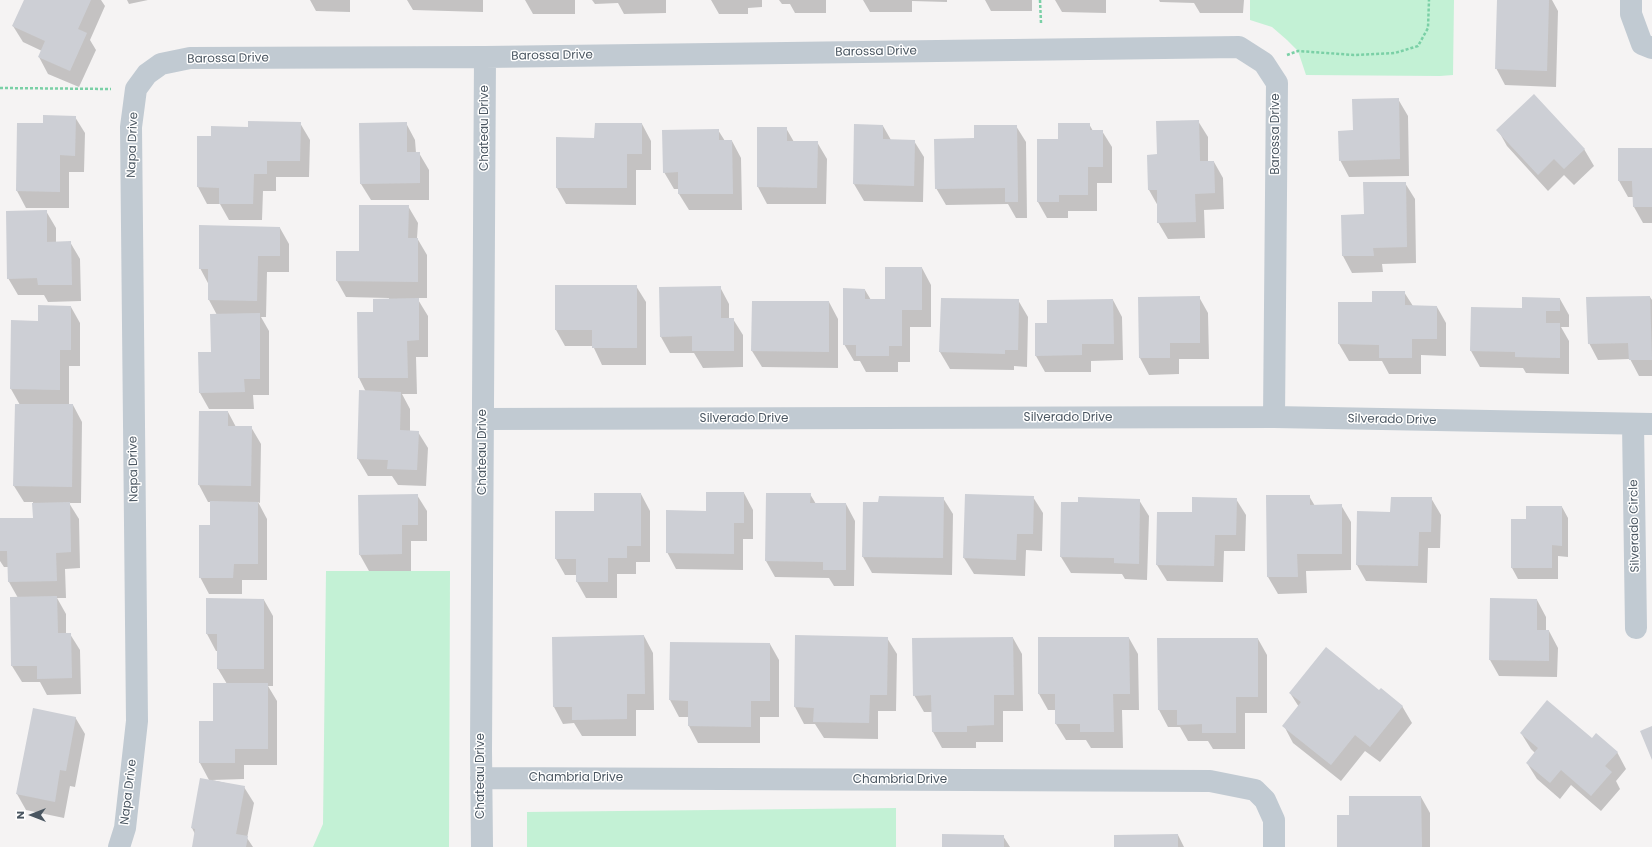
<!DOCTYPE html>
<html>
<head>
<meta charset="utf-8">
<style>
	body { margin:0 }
	#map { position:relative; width:1652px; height:847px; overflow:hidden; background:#f5f3f3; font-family:Poppins,sans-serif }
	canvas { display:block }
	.north { position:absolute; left:12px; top:795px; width:40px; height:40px; -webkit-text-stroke:3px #fff; paint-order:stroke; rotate:270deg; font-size:11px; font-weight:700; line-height:16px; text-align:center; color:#4a5661 }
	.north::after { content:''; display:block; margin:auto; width:14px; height:18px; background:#4a5661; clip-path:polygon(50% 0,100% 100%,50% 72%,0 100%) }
</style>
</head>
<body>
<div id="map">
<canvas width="1652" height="847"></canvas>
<div class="north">N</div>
</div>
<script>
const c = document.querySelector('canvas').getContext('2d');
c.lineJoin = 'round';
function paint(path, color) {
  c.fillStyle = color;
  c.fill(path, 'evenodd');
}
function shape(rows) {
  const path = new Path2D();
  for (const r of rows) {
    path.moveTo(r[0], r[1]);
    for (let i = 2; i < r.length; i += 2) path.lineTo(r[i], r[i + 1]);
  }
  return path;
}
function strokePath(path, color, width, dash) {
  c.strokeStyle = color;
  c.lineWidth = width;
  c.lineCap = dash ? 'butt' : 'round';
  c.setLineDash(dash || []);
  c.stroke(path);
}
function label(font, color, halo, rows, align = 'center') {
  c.font = font + ' Poppins,sans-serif';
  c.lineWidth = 3;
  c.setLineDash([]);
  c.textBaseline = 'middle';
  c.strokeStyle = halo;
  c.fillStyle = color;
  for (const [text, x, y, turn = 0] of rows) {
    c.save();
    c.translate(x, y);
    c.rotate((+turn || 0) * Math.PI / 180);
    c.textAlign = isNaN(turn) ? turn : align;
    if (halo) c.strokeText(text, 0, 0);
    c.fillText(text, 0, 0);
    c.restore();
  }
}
const green = shape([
	[1250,0,1454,0,1453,75,1440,76,1306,75,1298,51,1287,40,1272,27,1250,20],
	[326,571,450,571,449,847,313,847,323,824],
	[896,808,896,847,527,847,527,812]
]);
const shadow = shape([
	[25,0,101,0,105,6,90,40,96,50,79,87,48,74,39,57,42,51,23,42,13,26],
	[127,0,148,0,129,4],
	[310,0,350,0,350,12,316,11],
	[407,0,483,0,483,12,413,10],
	[525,0,575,0,575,14,533,14],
	[592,0,666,0,666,13,624,14,618,3,595,4],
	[687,0,762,0,762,7,748,8,748,14,719,14,711,0],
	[779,0,826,0,826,13,795,13,790,4,782,4],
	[863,0,947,0,947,2,912,1,912,12,870,12],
	[985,0,1032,0,1032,11,991,11],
	[1055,0,1106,0,1106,13,1062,12],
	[1159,0,1244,0,1243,13,1200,13,1194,3,1160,2],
	[1498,0,1552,0,1558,11,1556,87,1505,85,1496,68],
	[1398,99,1408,116,1409,176,1349,177,1340,160,1354,131],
	[75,117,85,133,84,172,69,172,69,208,26,208,17,191,18,124,44,124],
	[1198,121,1208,137,1208,162,1214,162,1223,178,1224,209,1204,210,1205,238,1168,239,1158,222,1158,206,1149,190,1158,155],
	[300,123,310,140,309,177,276,177,276,191,263,191,262,220,229,220,220,204,207,204,198,187,198,137,212,137,249,128],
	[406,123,415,140,416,153,419,153,429,170,429,200,371,200,361,184],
	[642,124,651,141,651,170,636,170,636,205,566,204,557,188,595,139],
	[1089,124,1093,131,1102,131,1112,147,1112,183,1097,183,1097,211,1068,211,1068,218,1047,218,1038,202,1059,140],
	[855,125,883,126,891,140,914,141,924,157,923,202,864,201,854,184],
	[1016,126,1026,142,1027,218,1016,218,1008,204,946,205,936,188,975,139],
	[758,128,786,128,794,142,817,142,827,159,826,204,767,204,758,187],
	[718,130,725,141,732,141,741,158,742,210,689,210,679,194,679,189,674,189,664,172],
	[1498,130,1584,149,1594,166,1574,185,1564,175,1548,191,1507,146],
	[1652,149,1652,223,1643,223,1634,207,1634,197,1628,197,1619,181],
	[1405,183,1415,199,1416,263,1382,264,1383,272,1352,273,1343,256,1342,216,1365,215],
	[408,206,418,223,417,238,427,255,427,298,417,298,428,316,428,357,416,357,417,394,402,394,410,409,410,431,418,432,428,448,426,486,398,485,392,476,368,476,358,459,360,391,366,392,359,378,358,313,374,313,389,299,389,298,346,297,337,281,360,252],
	[46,211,56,228,56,243,70,242,80,259,81,301,48,302,44,295,18,295,8,278],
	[280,228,289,244,289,272,267,272,266,317,261,317,269,331,269,395,253,395,254,409,209,409,200,393,212,353,217,315,209,300,209,285,200,268],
	[922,268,931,285,931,327,910,327,910,362,898,362,898,372,866,372,860,361,854,361,844,344,865,290,871,300,886,300],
	[636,286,646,302,646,365,602,365,593,346,565,346,556,330],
	[720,287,729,304,729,319,733,319,743,335,743,367,703,368,694,353,670,353,661,337],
	[1404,292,1413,306,1437,307,1446,323,1446,356,1421,355,1421,374,1389,374,1382,361,1349,361,1339,344,1339,303,1373,303],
	[1199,297,1208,313,1209,359,1179,359,1179,374,1149,375,1140,358,1139,298],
	[1650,297,1652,300,1652,376,1639,376,1630,359,1598,360,1589,343],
	[942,299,1018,300,1028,317,1027,367,1014,366,1014,370,950,369,940,352],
	[1560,299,1569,315,1569,327,1561,327,1569,341,1569,374,1526,373,1523,368,1480,367,1471,351,1523,309],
	[1113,300,1122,317,1123,360,1091,361,1091,372,1045,372,1036,356,1048,324],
	[829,302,838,319,838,368,762,367,752,351],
	[71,307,80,323,80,366,69,366,69,405,73,405,82,422,81,503,69,503,79,519,80,568,65,569,66,598,57,598,66,614,66,634,70,634,80,650,81,694,47,695,40,682,22,682,12,666,18,598,9,582,8,567,4,567,0,561,0,519,34,519,33,502,24,502,14,486,20,405,11,389,39,322],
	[200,412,228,412,236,427,251,427,261,444,260,503,258,502,267,519,267,580,242,580,242,594,209,594,200,577,211,526,211,502,208,502,199,485],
	[744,493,753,510,753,539,743,539,743,570,676,569,667,552,707,512],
	[641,494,650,511,650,562,636,562,636,574,617,574,617,598,586,598,577,582,577,575,565,575,556,559,595,512],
	[810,494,816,504,846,504,855,521,854,586,834,586,829,578,775,577,766,561],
	[417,495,427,511,427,541,411,541,411,571,369,571,360,555],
	[1267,496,1309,496,1315,506,1341,505,1351,522,1351,570,1306,571,1307,593,1278,594,1268,577],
	[1033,497,1043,513,1042,551,1026,550,1025,576,974,574,964,558],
	[943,498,953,514,952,575,872,573,863,557],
	[1431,498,1441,515,1440,548,1428,548,1427,583,1366,581,1357,565,1391,513],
	[1236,499,1246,515,1245,551,1224,551,1223,582,1167,581,1157,565,1193,513],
	[1139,500,1149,516,1147,580,1125,579,1122,574,1071,573,1061,557],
	[1562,507,1568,518,1568,557,1558,556,1558,579,1518,579,1512,568],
	[207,599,264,600,273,616,273,686,268,686,277,701,277,765,244,765,244,779,212,780,244,787,254,803,247,838,253,847,193,847,195,834,192,828,209,780,200,763,200,722,214,722,227,684,218,669,218,651,216,651,207,634],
	[1537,600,1546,617,1546,631,1549,631,1558,648,1557,677,1499,676,1490,660],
	[644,636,653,653,654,710,636,710,636,736,582,736,574,723,563,724,554,707,553,638],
	[796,636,887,638,897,654,896,711,878,711,878,739,824,738,815,724,804,724,795,707],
	[1013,638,1022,654,1023,711,1003,711,1003,742,976,742,976,748,942,748,933,732,932,712,924,712,914,695],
	[1129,638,1138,654,1139,710,1122,710,1123,748,1091,748,1086,740,1066,740,1056,724,1056,710,1048,710,1039,694],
	[1158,639,1258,639,1267,655,1267,713,1245,713,1245,749,1213,749,1208,741,1188,741,1180,727,1168,727,1159,710],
	[671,643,770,644,779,660,779,717,760,717,760,743,698,743,689,726,689,717,679,717,670,700],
	[1379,691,1402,706,1412,723,1380,762,1365,751,1341,781,1293,743,1284,726,1299,707,1290,693],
	[75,717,85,734,75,787,70,786,64,818,26,810,17,794],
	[1521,733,1592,739,1617,752,1626,769,1616,781,1620,789,1601,811,1571,785,1560,799,1537,779,1527,763,1535,753,1531,749],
	[1421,797,1430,813,1430,847,1338,847,1350,816],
	[1178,835,1184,847,1115,847],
	[1003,836,1010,847,943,847]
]);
const building = shape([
	[24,0,91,0,78,29,87,33,70,71,38,57,45,41,12,26],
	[1497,0,1549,0,1547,71,1495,69],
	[1534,94,1585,149,1564,169,1554,159,1538,175,1496,130],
	[1399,98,1400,159,1339,161,1338,131,1353,130,1352,99],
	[43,115,76,116,75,156,60,155,60,192,16,191,17,123,43,123],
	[1199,120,1200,161,1214,161,1215,193,1195,194,1196,222,1157,223,1157,190,1148,190,1147,155,1157,154,1156,121],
	[248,121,301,122,300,161,267,161,267,174,254,174,253,204,219,204,219,188,197,187,197,136,211,136,211,126,248,127],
	[407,122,407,152,420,152,420,183,360,184,359,123],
	[595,123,642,123,642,154,627,154,627,188,556,188,556,137,594,138],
	[1058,123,1090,123,1090,130,1103,130,1103,167,1088,167,1088,195,1059,195,1059,202,1037,202,1037,139,1058,139],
	[854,124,883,125,883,139,915,140,914,186,853,184],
	[974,125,1017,125,1018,202,1005,202,1005,188,935,189,934,139,974,138],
	[757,127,787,127,787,141,818,141,817,188,757,187],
	[719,129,719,140,732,140,733,194,678,194,678,172,663,173,662,130],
	[1618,148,1652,148,1652,207,1633,207,1632,181,1618,181],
	[1363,182,1406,182,1407,247,1373,248,1374,256,1342,256,1341,215,1364,214],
	[359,205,409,205,408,238,418,238,418,282,336,281,336,251,359,251],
	[47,210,47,242,71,241,72,285,38,285,37,278,7,279,6,211],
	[199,225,280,227,280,256,258,256,257,301,208,300,208,269,199,269],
	[885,267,922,267,922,310,902,310,902,346,889,346,889,356,856,356,856,345,843,345,843,288,865,289,865,299,885,299],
	[555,285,637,285,637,348,592,348,592,330,555,330],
	[721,286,721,318,734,318,734,351,692,351,692,336,660,337,659,287],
	[1372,291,1405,291,1405,305,1437,306,1437,339,1412,339,1412,358,1379,358,1379,345,1338,344,1338,302,1372,302],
	[1200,296,1200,343,1170,343,1170,358,1139,358,1138,297],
	[1650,296,1652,360,1629,360,1628,343,1588,344,1586,297],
	[1522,297,1560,298,1560,311,1546,311,1546,323,1560,323,1560,358,1515,357,1515,352,1470,351,1471,307,1522,308],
	[419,298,419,340,407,341,408,378,358,378,357,312,373,312,373,299],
	[941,298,1019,299,1018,350,1005,350,1005,354,939,352],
	[1113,299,1114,344,1082,344,1082,355,1035,356,1035,323,1047,323,1047,300],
	[752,301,829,301,829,352,751,351],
	[38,305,71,306,71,350,60,350,60,390,10,389,11,320,38,321],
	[260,313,260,379,244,379,245,392,199,393,198,352,211,352,210,314],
	[359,390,401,392,400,430,419,431,417,470,387,469,388,460,357,459],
	[15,404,73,404,72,487,13,486],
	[199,411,228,411,228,426,252,426,251,486,198,485],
	[706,492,744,492,744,523,734,523,734,554,666,553,666,510,706,511],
	[594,493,641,493,641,546,627,546,627,558,608,558,608,582,576,582,576,559,555,559,555,511,594,511],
	[766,493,811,493,810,503,846,503,846,570,823,570,823,562,765,561],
	[418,494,418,525,402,525,402,554,359,555,358,495],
	[965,494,1034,496,1033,534,1017,534,1016,560,963,558],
	[1266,495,1310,495,1310,505,1342,504,1342,554,1297,554,1298,577,1267,577],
	[879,496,944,497,943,558,862,557,863,502,878,502],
	[1078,497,1140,499,1139,564,1114,563,1114,558,1060,557,1061,502,1078,502],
	[1192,497,1237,498,1236,535,1215,535,1214,566,1156,565,1157,512,1192,512],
	[1391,497,1432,497,1431,532,1419,532,1418,566,1356,565,1357,511,1390,512],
	[210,501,258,502,258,564,234,564,233,578,199,578,199,525,210,525],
	[70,502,71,552,56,553,57,581,8,582,7,551,0,551,0,518,33,518,32,503],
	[1526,506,1562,506,1562,546,1552,545,1552,568,1511,568,1511,519,1526,519],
	[57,596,58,633,71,633,72,678,37,679,37,666,11,666,10,597],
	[206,598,264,599,264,669,217,669,217,634,206,634],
	[1490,598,1537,599,1537,630,1549,630,1549,661,1489,660],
	[644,635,645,694,627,694,627,719,572,720,572,707,553,707,552,637],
	[795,635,888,637,887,695,870,695,869,723,813,722,814,708,794,707],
	[1013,637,1014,695,994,695,994,725,967,726,967,732,932,732,931,695,913,696,912,638],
	[1038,637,1129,637,1130,694,1113,694,1114,732,1080,732,1080,724,1055,724,1055,694,1038,694],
	[1157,638,1258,638,1258,697,1236,697,1236,733,1202,733,1202,724,1177,725,1177,710,1158,710],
	[670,642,770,643,770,701,751,701,751,727,688,726,688,701,669,700],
	[1326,647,1379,690,1381,688,1403,706,1370,747,1355,735,1331,765,1282,726,1301,702,1289,693],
	[213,683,268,683,268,749,235,749,235,763,199,763,199,721,213,721],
	[1547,700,1592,738,1596,733,1618,752,1605,766,1612,772,1591,796,1561,770,1550,783,1526,763,1538,748,1520,733],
	[33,708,76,717,66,771,60,770,55,802,16,794],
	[1652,726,1652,760,1640,731],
	[200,778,245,786,236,834,248,836,246,847,192,847,195,829,191,828],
	[1349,796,1421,796,1422,847,1337,847,1337,815,1349,815],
	[942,834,1004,835,1004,847,942,847],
	[1178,834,1178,847,1114,847,1114,835]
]);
const path = shape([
	[1040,0,1041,23],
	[1287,55,1298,51,1354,55,1395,53,1418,46,1428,28,1429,0],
	[0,88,111,89]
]);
const street = shape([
	[1631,0,1631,14,1642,44,1652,48],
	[483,419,1274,417,1652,424],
	[1633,424,1636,628],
	[481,778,1210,781,1255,790,1265,800,1274,820,1274,847],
	[119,847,125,828,137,721,131,127,136,89,147,74,161,64,190,58,485,57,1239,47,1264,63,1277,83,1274,417],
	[482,847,481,750,485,57]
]);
const streetNames = [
	["Barossa Drive",876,52,-1],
	["Barossa Drive",552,56,-1],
	["Barossa Drive",228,59,-1],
	["Chateau Drive",485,128,-90],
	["Barossa Drive",1276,134,-90],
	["Napa Drive",133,145,-88],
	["Silverado Drive",1068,418],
	["Silverado Drive",744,419],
	["Silverado Drive",1392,420,1],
	["Chateau Drive",483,452,-90],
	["Napa Drive",134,469,-91],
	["Silverado Circle",1635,526,-91],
	["Chateau Drive",481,776,-90],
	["Chambria Drive",576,778],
	["Chambria Drive",900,780],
	["Napa Drive",129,792,-83]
];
paint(green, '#c3f1d5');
paint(shadow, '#0003');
paint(building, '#cdcfd5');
strokePath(path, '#7ad0a6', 2.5, [3, 2]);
strokePath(street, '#c1cad2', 22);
label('12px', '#4a5661', '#fff', streetNames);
</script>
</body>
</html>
